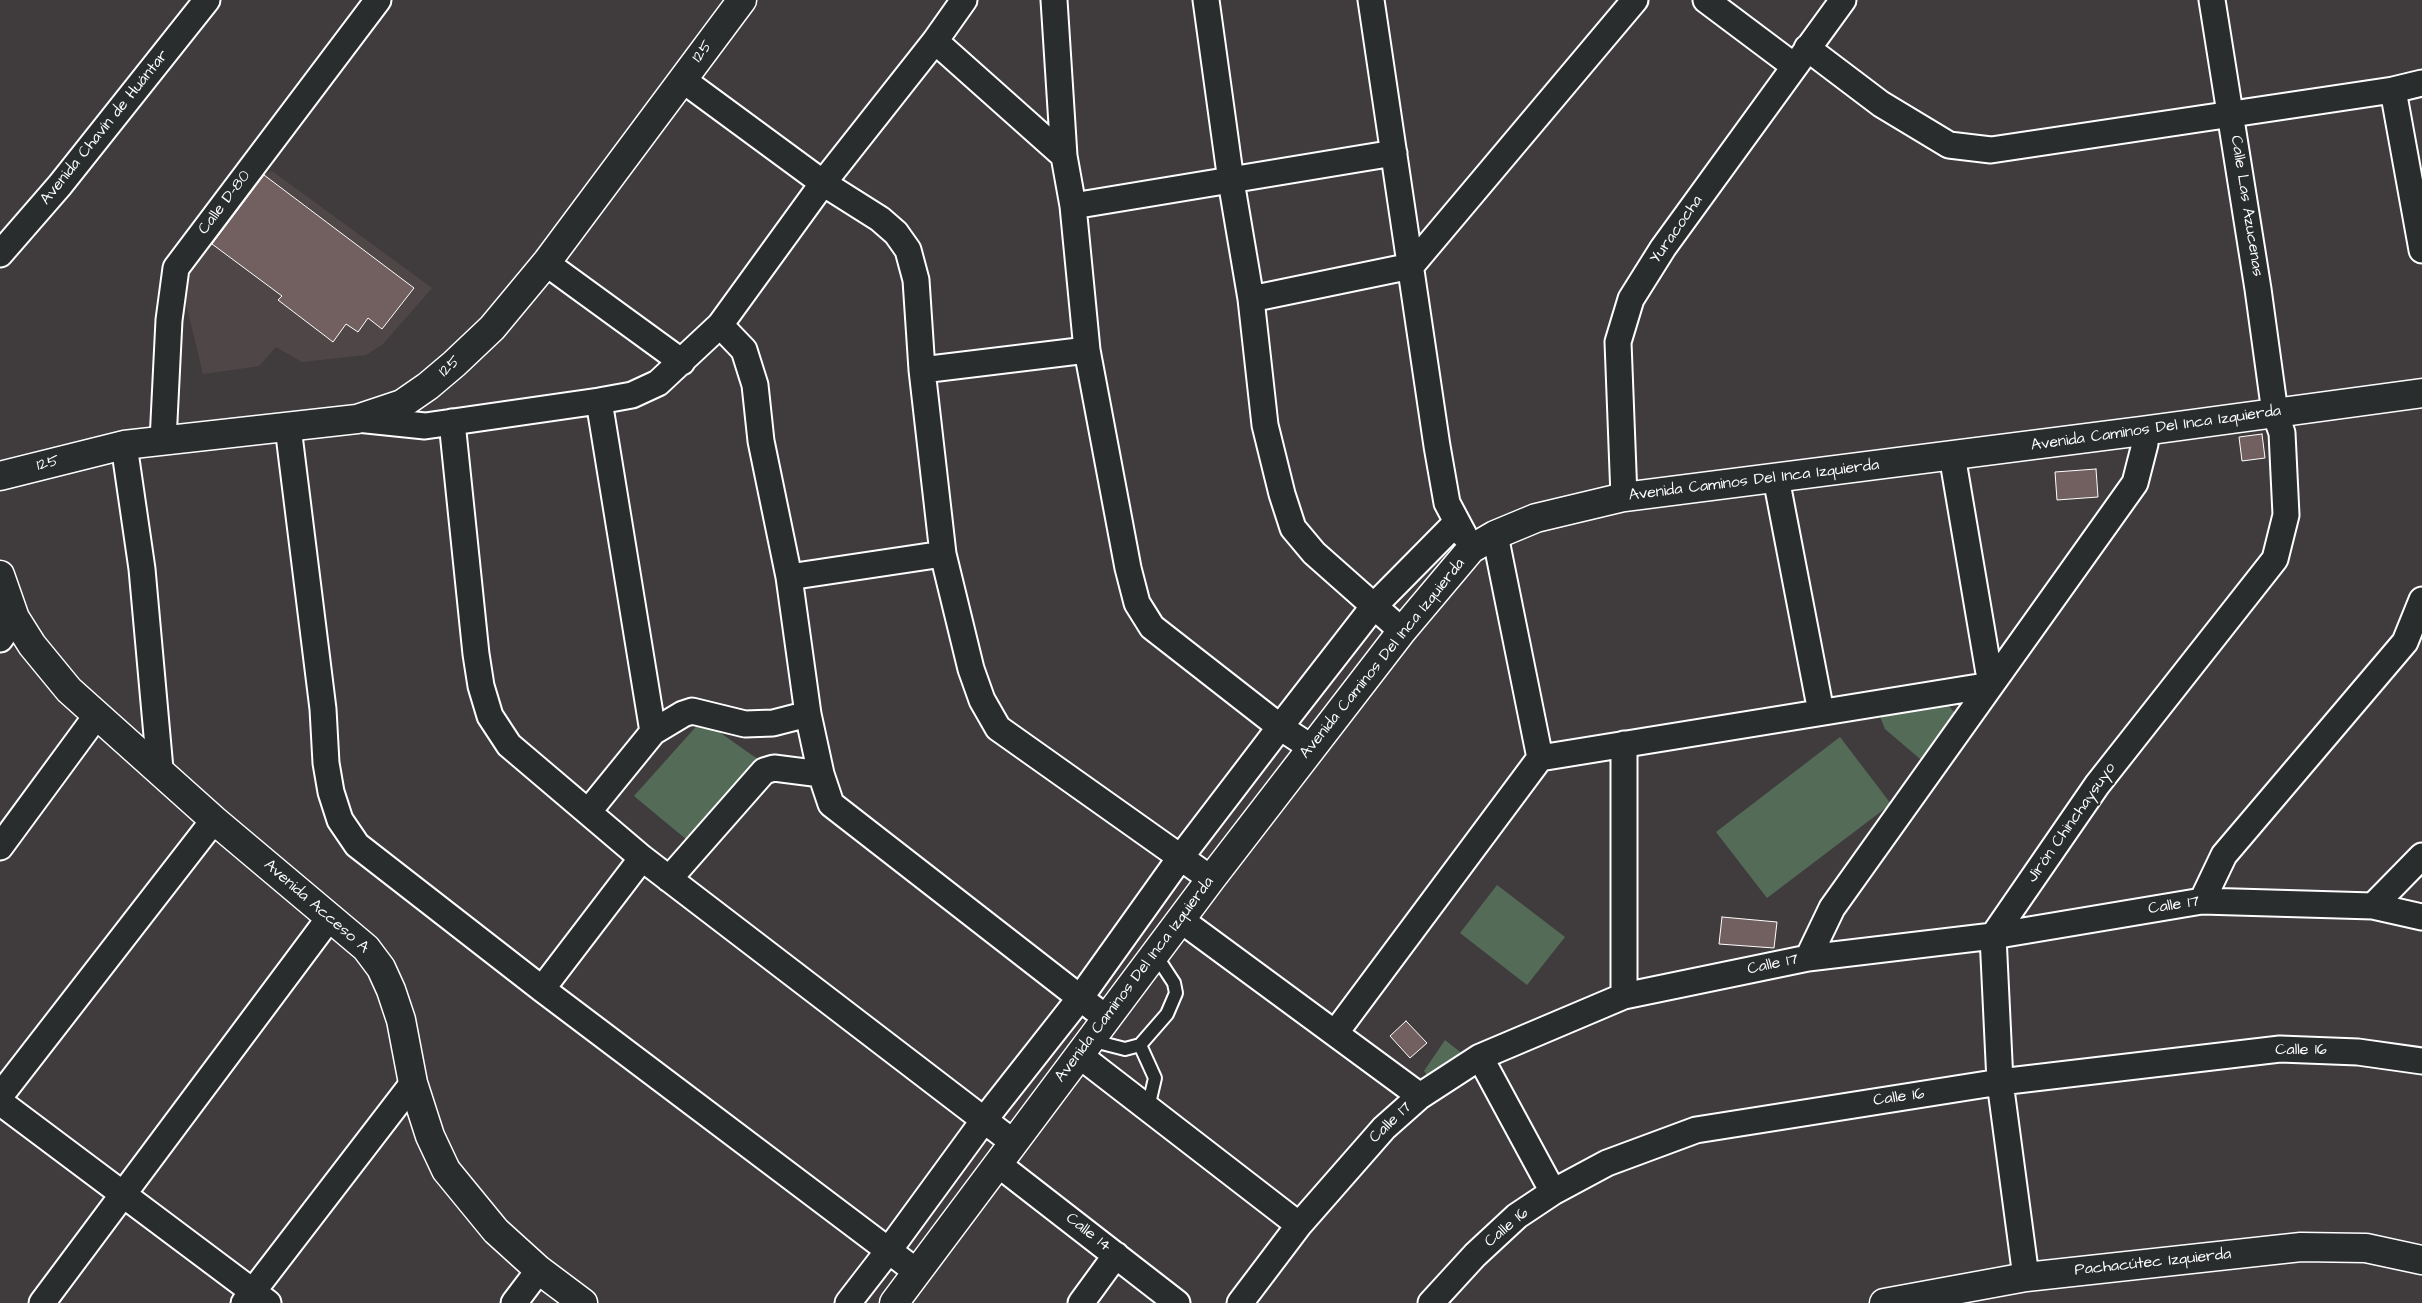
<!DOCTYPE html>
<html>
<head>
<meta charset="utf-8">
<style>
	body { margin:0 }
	canvas { display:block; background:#403c3d }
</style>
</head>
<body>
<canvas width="2422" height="1303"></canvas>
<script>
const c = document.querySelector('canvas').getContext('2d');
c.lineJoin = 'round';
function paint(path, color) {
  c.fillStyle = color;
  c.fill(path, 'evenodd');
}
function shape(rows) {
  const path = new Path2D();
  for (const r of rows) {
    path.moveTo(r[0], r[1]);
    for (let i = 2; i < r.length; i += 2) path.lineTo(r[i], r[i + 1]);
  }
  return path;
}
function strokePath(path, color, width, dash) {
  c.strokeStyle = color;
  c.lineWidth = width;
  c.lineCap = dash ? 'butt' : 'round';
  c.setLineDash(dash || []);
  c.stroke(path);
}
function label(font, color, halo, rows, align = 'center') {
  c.font = font + ' "Architects Daughter",sans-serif';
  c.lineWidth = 4.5;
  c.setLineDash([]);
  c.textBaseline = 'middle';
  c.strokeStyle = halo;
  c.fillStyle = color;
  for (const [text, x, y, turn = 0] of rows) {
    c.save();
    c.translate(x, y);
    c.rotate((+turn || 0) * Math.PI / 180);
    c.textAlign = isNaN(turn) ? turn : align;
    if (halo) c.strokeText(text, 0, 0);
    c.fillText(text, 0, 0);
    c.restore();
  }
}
const built = shape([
	[272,171,432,288,383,344,366,355,302,362,276,347,259,366,203,374,183,291,187,274,195,259,239,209,264,175]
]);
const green = shape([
	[1948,705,1961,720,1926,764,1885,729,1879,714],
	[702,720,759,760,687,840,634,796],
	[1840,737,1891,804,1767,898,1716,832],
	[1497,885,1565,937,1527,985,1460,933],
	[1445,1040,1469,1059,1430,1080,1424,1071]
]);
const building = shape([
	[264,175,414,288,382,329,368,318,358,332,346,324,333,342,278,300,282,296,212,244,264,175],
	[2262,434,2265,458,2242,461,2239,437,2262,434],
	[2096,469,2098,497,2057,500,2055,472,2096,469],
	[1722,917,1777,922,1774,948,1719,944,1722,917],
	[1406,1021,1427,1043,1410,1058,1390,1036,1406,1021]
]);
const service = shape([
	[1090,1040,1125,1049,1140,1045,1167,1014,1176,993,1174,983,1155,954],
	[1140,1045,1155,1078,1148,1108]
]);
const minor = shape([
	[1054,0,1064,156,1073,206,1087,350,1128,568,1137,603,1152,627,1280,727,1312,748],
	[1206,0,1231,181,1251,299,1265,425,1282,494,1293,528,1314,553,1402,631],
	[1371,0,1437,446,1447,503,1464,535],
	[1706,0,1794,66],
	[935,41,1064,156],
	[1807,48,1881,104,1949,145,1991,150,2393,90,2422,83],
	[683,80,823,183,880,219,896,233,908,250,916,280,922,370,943,554,971,669,982,700,998,728,1211,879],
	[2393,90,2422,250],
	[1073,206,1394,153],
	[0,254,60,185,207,0],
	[546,263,682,362],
	[1251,299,1411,266,1635,0],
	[720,325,744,350,755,385,761,441,789,577,808,714,821,774,831,804,1106,1018],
	[922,370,1087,350],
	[357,419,425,426,599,401,632,395,658,383,720,325,823,183,935,41,964,0],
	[452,422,476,654,481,686,490,716,509,745,642,858,1014,1143],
	[288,427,323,709,326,763,331,792,340,820,357,845,542,989,917,1272],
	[163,441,169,320,176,268,378,0],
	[124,445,142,569,160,769],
	[1776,478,1821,712],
	[1624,497,1618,342,1631,299,1663,248,1843,0],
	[1495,535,1540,758],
	[789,577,943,554],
	[0,639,15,618],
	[653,732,683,714,692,711,745,724,773,723,808,714],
	[588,812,653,732,599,401],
	[0,847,97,715],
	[669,879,764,771,774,768,821,774],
	[2202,901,2224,855,2405,642,2422,600],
	[2373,906,2422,856],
	[1181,920,1420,1096],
	[1808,958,1832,908,2135,483,2145,444,2142,431],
	[542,989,642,858],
	[1624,996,1624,744],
	[1336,1032,1540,758,1991,685,1952,455],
	[1079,1055,1299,1225],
	[1480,1057,1553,1192],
	[0,1096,214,820],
	[0,1102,268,1303],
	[998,1164,1177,1303],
	[2026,1277,2000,1082,1993,936,2097,785,2275,559,2286,515,2282,433,2275,413,2258,289,2212,0],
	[42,1303,330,917],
	[244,1303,413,1083],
	[514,1303,539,1270],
	[848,1303,889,1250,984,1120,1080,998,1180,858,1280,727,1374,606,1457,522],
	[1081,1303,1116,1255],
	[1240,1303,1299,1225,1384,1128,1420,1096,1480,1057,1624,996,1808,958,1993,936,2202,901,2373,906,2422,917],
	[1431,1303,1475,1255,1517,1216,1553,1192,1607,1163,1696,1130,2000,1082,2280,1049,2358,1052,2422,1061]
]);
const tertiary = shape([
	[0,476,124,445,357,419,402,404,428,386,454,364,492,328,546,263,742,0],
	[1884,1303,2026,1277,2301,1247,2366,1248,2422,1260]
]);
const secondary = shape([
	[0,575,15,618,32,645,69,690,214,820,366,948,381,968,391,990,401,1020,413,1083,430,1136,446,1170,496,1231,539,1270,583,1303],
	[894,1303,1211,879,1402,631,1471,549,1495,535,1536,518,1624,497,2142,431,2422,393]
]);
const streetNames = [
	["125",703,52,-54],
	["Avenida Chavín de Huántar",105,128,-51],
	["Calle D-80",225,203,-53],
	["Calle Las Azucenas",2246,206,81],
	["Yuracocha",1677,230,-55],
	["125",450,367,-42],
	["Avenida Caminos Del Inca Izquierda",2156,429,-8],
	["125",48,464,-14],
	["Avenida Caminos Del Inca Izquierda",1754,481,-7],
	["Avenida Caminos Del Inca Izquierda",1383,659,-51],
	["Jirón Chinchaysuyo",2072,823,-55],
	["Calle 17",2174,906,-9],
	["Avenida Acceso A",316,907,41],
	["Calle 17",1773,965,-12],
	["Avenida Caminos Del Inca Izquierda",1135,980,-53],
	["Calle 16",2301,1051],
	["Calle 16",1899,1098,-8],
	["Calle 17",1391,1123,-44],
	["Calle 16",1507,1228,-40],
	["Calle 14",1088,1233,38],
	["Pachacútec Izquierda",2153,1263,-6]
];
paint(built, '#4f4647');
paint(green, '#546b58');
paint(building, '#725f5f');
strokePath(building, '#fff', 1);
strokePath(service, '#fff', 16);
strokePath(minor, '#fff', 29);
strokePath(tertiary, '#fff', 31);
strokePath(secondary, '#fff', 31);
strokePath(service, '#2a2d2e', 12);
strokePath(minor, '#2a2d2e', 25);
strokePath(tertiary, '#2a2d2e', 28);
strokePath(secondary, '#2a2d2e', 28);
label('16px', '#fff', '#2a2d2e', streetNames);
</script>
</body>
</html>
